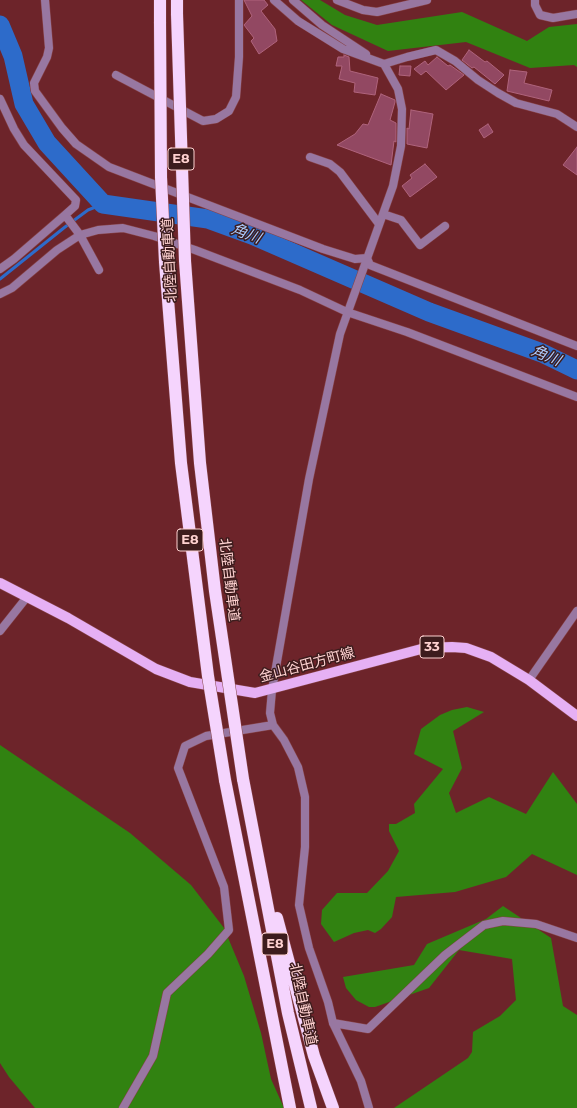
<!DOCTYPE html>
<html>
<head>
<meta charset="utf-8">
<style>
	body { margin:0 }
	canvas { display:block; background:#6d242a }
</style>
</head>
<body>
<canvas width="577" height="1108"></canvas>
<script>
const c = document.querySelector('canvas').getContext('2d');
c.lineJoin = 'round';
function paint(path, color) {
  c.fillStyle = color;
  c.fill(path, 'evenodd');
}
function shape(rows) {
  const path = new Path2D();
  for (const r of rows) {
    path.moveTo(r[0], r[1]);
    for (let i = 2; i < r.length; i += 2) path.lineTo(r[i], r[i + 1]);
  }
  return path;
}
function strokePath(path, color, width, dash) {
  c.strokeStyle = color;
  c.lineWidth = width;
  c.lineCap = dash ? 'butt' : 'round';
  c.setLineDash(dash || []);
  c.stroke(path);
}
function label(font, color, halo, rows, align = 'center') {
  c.font = font + ' Montserrat,"Noto Sans JP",sans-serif';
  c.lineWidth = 3;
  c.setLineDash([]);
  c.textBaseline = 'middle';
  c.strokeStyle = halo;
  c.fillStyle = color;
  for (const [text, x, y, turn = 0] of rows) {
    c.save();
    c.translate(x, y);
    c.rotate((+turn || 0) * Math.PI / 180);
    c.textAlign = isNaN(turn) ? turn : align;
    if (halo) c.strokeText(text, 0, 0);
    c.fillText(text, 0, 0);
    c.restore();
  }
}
const forest = shape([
	[301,0,320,0,345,15,377,25,462,12,527,41,549,27,577,24,577,67,574,65,530,68,466,42,388,51,332,25],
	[467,707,484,712,453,731,462,768,449,793,456,813,489,797,526,814,553,772,577,804,577,875,532,854,506,877,455,892,396,897,392,917,381,929,375,933,368,930,354,933,334,942,321,924,322,910,337,893,367,893,388,871,399,851,389,831,389,824,396,824,415,813,414,804,443,769,414,754,421,729,440,715,452,710],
	[0,745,130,833,191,885,224,928,244,976,261,1033,271,1079,284,1108,35,1108,9,1077,0,1063],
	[503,906,551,938,563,1006,577,1015,577,1108,394,1108,468,1058,472,1052,473,1032,500,1016,516,1000,512,959,459,950,429,988,375,1007,369,1007,356,1000,346,988,343,977,414,965,427,944,486,919]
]);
const stream = shape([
	[0,279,65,227,88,210,103,204]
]);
const river = shape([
	[0,25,13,56,24,104,47,143,103,204,208,219,252,235,429,312,542,353,577,370]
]);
const building = shape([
	[244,0,264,0,268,5,261,11,275,29,277,41,259,54,251,41,254,38,244,25,252,16,244,0],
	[469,50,485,62,487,61,504,75,495,84,474,67,472,68,462,60,469,50],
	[344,55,349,57,350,71,378,78,375,95,354,92,355,83,339,79,342,66,336,66,338,57,344,57,344,55],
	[437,57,448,66,450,65,464,75,446,90,426,71,421,75,414,69,425,61,428,65,437,57],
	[400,66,411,66,410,76,399,75,400,66],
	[510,70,527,72,524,83,552,90,549,101,507,91,510,70],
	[381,94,395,100,395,102,390,120,396,123,396,142,394,141,391,165,337,145,355,134,363,124,368,125,381,94],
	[411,110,433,114,427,148,407,144,407,128,409,129,411,110],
	[488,124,493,132,484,138,479,130,488,124],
	[577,147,577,175,563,165,577,147],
	[425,164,437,177,410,197,402,186,412,178,410,175,425,164]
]);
const street = shape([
	[45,0,49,48,47,57,34,83,35,91,62,128,76,144,109,167,323,249,355,259,367,258,370,265,577,346],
	[274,0,298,21,343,49,384,64,398,89,402,109,401,146,393,186,340,334,309,479,272,690,270,713,273,725,284,740,298,767,305,797,305,847,299,905,309,948,328,1002,333,1023,361,1081,369,1108],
	[293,0,322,25,366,54],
	[337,0,363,10,377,12,427,0],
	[535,0,535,5,540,15,553,18,577,14],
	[384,64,407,57,436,50,455,61,478,80,498,93,516,103,557,114,577,127],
	[116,75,203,121,216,119,229,111,236,97,239,57,239,0],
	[0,99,14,129,24,145,76,200,75,206,65,215,80,235,57,250,12,288,0,294],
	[310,157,330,164,340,172,379,224],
	[383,214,401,220,420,245,445,226],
	[0,269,14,259,65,215],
	[99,270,80,235,98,230,123,228,154,236,195,250,300,290,347,312,407,332,577,397],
	[0,631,27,597],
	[529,680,577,611],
	[333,1023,368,1029,445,955,484,925,503,921,536,924,577,938],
	[123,1108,153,1056,167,993,208,954,229,930,224,887,178,768,185,746,206,736,273,725]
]);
const primary = shape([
	[0,583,68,618,156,669,190,682,255,693,425,648,452,647,466,648,491,657,529,680,577,716]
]);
const highway = shape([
	[160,0,160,22],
	[177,14,177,0],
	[243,779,288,1013,311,1108],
	[225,780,290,1108],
	[277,918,314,1056,333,1108]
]);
const highwayBridge = shape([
	[177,14,185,261,200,463,215,591,243,779],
	[160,22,161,177,165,262,181,463,208,676,225,780]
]);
const shields = [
	[181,159,26],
	[190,540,26],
	[432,647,24],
	[275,944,26]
];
const shieldNames = [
	["E8",181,159],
	["E8",190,540],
	["33",432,647],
	["E8",275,944]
];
const streetNames = [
	["北陸自動車道",170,260,-93],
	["北陸自動車道",229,580,83],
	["金山谷田方町線",307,665,-15],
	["北陸自動車道",303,1004,78]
];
const waterNames = [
	["角川",246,234,21],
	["角川",546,356,23]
];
paint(forest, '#318211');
strokePath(stream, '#2d6bca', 3);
strokePath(river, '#2d6bca', 19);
paint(building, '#924862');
strokePath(building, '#af637c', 1);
strokePath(street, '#874348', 9);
strokePath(primary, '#874348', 11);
strokePath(highway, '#874348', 13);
strokePath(street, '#9877a1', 8);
strokePath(primary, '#e6b0f4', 10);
strokePath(highway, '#f5d4fd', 12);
strokePath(highwayBridge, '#874348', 13, []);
strokePath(highwayBridge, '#f5d4fd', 12);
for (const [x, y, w] of shields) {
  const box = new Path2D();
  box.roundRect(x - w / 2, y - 11, w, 22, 3);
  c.fillStyle = '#3d1c1d';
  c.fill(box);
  strokePath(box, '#fed1d0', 1);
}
label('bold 13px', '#fed1d0', null, shieldNames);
label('14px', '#fed1d0', '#3d1c1d', streetNames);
label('italic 15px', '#aecdfe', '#3d1c1d', waterNames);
</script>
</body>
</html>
